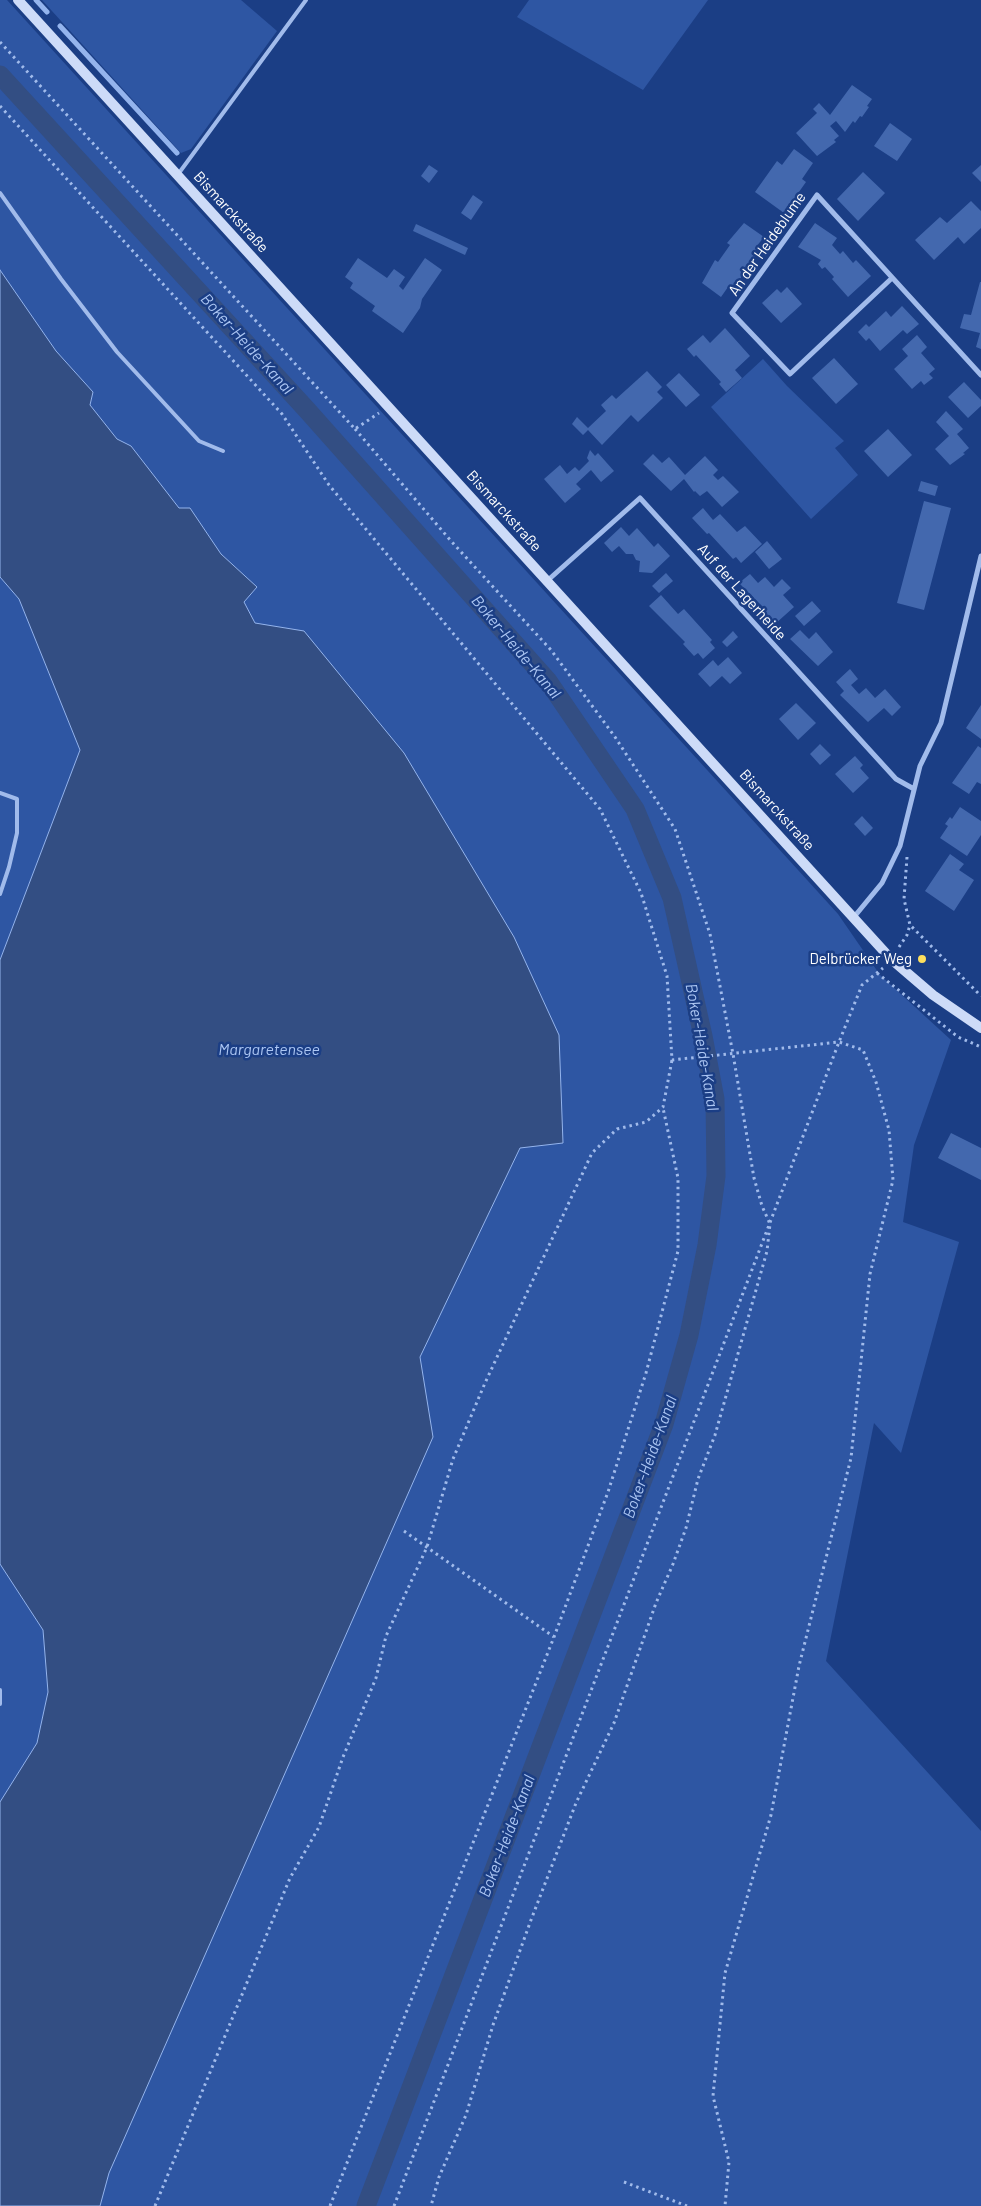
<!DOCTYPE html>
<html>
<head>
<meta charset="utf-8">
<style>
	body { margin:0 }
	canvas { display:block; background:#1b3e85 }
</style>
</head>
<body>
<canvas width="981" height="2206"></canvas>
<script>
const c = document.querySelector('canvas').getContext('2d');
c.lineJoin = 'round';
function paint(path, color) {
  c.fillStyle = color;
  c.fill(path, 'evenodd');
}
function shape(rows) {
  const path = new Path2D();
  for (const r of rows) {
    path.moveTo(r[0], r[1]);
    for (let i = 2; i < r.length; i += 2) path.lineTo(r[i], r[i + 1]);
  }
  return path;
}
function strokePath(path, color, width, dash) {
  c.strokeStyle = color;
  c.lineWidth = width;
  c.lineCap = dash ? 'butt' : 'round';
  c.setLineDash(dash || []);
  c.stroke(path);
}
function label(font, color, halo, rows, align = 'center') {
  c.font = font + ' Barlow,sans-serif';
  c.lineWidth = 5;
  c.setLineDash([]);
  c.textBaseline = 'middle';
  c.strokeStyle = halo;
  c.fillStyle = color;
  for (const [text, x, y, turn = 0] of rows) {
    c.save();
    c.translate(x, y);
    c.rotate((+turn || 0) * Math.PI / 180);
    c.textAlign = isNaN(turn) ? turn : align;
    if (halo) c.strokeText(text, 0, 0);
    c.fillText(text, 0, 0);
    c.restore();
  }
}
const green = shape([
	[0,0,7,0,838,914,880,975,951,1040,914,1145,903,1222,959,1242,901,1453,874,1423,826,1661,981,1831,981,2206,0,2206,0,2173,255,623,244,602,257,587,221,554,190,508,179,508,131,446,117,439,90,405,93,392,56,351,0,270],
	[42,0,241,0,277,31,191,149,181,153],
	[529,0,708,0,643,90,517,17],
	[763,359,787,386,844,441,835,448,858,475,811,519,711,407],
	[0,577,19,599,80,750,0,960],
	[0,1564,43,1630,48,1692,37,1743,0,1802]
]);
const water = shape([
	[0,270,56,351,93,392,90,405,117,439,131,446,179,508,190,508,221,554,257,587,244,602,255,623,304,631,404,753,514,937,559,1035,563,1143,520,1148,420,1357,433,1437,109,2173,100,2206,0,2206,0,1802,37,1743,48,1692,43,1630,0,1564,0,960,80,750,19,599,0,577,0,270]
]);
const stream = shape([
	[36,0,47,12],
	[60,26,177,153]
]);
const canal = shape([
	[0,75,307,410,548,681,635,809,672,898,703,1036,715,1099,716,1176,707,1245,689,1335,664,1424,366,2206]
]);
const building = shape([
	[852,85,872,99,867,106,869,107,862,117,860,116,855,123,853,121,845,132,836,121,830,126,839,136,834,140,836,142,817,156,796,133,817,113,813,109,819,103,830,115],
	[890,123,912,139,897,161,874,146],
	[794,149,813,163,802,179,806,182,784,213,755,192,777,161,782,165],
	[429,165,438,171,429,183,421,176],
	[981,165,981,182,972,173],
	[863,172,885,193,858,221,837,199],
	[473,195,483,202,471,220,461,213],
	[971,201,981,211,981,228,964,244,958,237,934,260,915,240,940,217,947,223],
	[744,223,764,237,756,247,761,250,732,290,728,287,721,297,702,283,715,260,718,262,730,245,727,243],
	[815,223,837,238,832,245,840,254,843,251,853,263,856,260,871,276,848,297,832,279,834,277,825,267,822,269,818,264,821,260,798,247],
	[416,224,468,248,465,255,413,231],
	[358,258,387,278,394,269,405,277,399,286,403,290,425,258,442,270,422,299,420,308,403,333,372,311,375,306,350,288,353,283,345,277],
	[980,282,981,282,981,349,976,347,980,333,960,328,964,314,971,315],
	[787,287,802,304,781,323,762,303,777,289,781,293],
	[902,306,919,324,907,334,903,330,880,351,869,338,866,341,858,332,866,324,869,327,886,311,891,317],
	[725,328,750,356,735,370,742,378,726,392,719,384,721,382,696,355,694,357,687,349,703,335,710,343],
	[917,335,927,347,921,353,935,369,929,374,933,378,924,385,921,381,912,389,894,369,908,356,902,349],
	[834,358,858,384,836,404,812,378],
	[647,371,662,387,657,392,663,398,638,422,631,415,602,445,588,430,583,435,572,424,577,417,588,428,606,411,601,405,612,395,616,399],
	[679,373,700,395,686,407,666,385],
	[964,382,981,400,981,406,968,418,948,397],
	[946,411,963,429,957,434,969,448,963,453,965,454,950,465,935,449,949,436,936,422],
	[888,429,912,455,888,477,864,451],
	[590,450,595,456,598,453,614,471,601,482,591,470,576,484,581,489,565,503,544,479,560,465,567,474,575,467,579,471,589,461,587,458],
	[653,454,662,463,669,457,685,475,705,456,718,470,713,475,718,480,723,476,739,492,722,507,707,491,700,496,695,491,694,492,684,479,671,491,643,464],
	[921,481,938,486,935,496,918,491],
	[924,501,951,508,924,610,897,603],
	[703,508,713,520,720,514,737,532,745,526,762,544,741,563,736,557,733,559,709,533,707,534,692,518],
	[621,527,629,536,637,528,654,547,658,543,670,556,652,573,639,572,640,561,636,560,633,554,626,554,619,546,612,552,604,543],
	[767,541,782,559,769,569,755,552],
	[666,573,673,581,659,593,652,586],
	[750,574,758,583,765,577,774,587,782,579,791,588,783,595,794,607,775,624,765,612,766,610,739,583],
	[661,595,678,614,684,609,712,640,710,642,715,648,703,659,698,653,694,656,683,644,685,642,649,606],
	[812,601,821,611,804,626,795,616],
	[800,630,809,639,816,632,833,652,818,666,790,639],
	[733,631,738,637,727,647,722,642],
	[728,657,742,673,730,684,722,676,710,687,698,674,713,660,718,666],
	[850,669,858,679,851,685,859,694,866,688,875,698,885,689,901,707,892,716,884,708,868,722,840,695,844,691,836,682],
	[796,703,816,723,798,740,779,719],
	[981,705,981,739,966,728],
	[820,744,831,755,820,765,810,754],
	[978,746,981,748,981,784,977,782,969,794,952,783],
	[855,756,863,765,860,768,869,778,853,793,835,774],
	[960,807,981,821,981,835,967,856,940,838,948,826,945,824,950,817,952,819],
	[862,816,873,828,865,836,854,824],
	[950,854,964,864,959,870,974,880,954,911,925,891],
	[951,1133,981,1148,981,1180,938,1158]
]);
const path = shape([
	[0,42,355,429,379,413],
	[0,106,282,414,329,485,600,809,641,893,667,976,672,1060,839,1042,863,1050,876,1082,889,1130,893,1180,870,1274,851,1458,799,1666,771,1815,725,1973,713,2096,729,2162,725,2206],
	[355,429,451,541,551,650,615,737,675,829,710,934,733,1054,754,1178,762,1206,770,1224,767,1251,715,1435,698,1479,686,1528,673,1564,656,1603,614,1723,576,1803,531,1920,493,2025,466,2115,439,2177,431,2206],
	[907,857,904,899,910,925,981,996],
	[899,947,907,935,910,925],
	[877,973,958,1037,981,1047],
	[404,1531,554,1637],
	[624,2182,687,2206],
	[155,2206,290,1878,319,1827,343,1757,376,1678,386,1636,427,1547,453,1459,485,1383,592,1153,617,1129,646,1122,663,1107,672,1060],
	[330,2206,554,1637,608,1492,646,1373,678,1251,678,1178,663,1108],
	[394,2206,839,1042,862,985,883,968]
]);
const service = shape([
	[179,173,306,0],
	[0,193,61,279,117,352,199,441,223,451],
	[0,793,17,799,17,833,9,867,0,894],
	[0,1690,0,1704]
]);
const minor = shape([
	[892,278,790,374,732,313,817,195,981,375],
	[547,581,640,498,896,779,914,789],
	[854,917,882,883,900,846,920,766,941,723,981,556]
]);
const secondary = shape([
	[18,0,891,959,933,995,981,1028]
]);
const markers = [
	[922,959,5,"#fddf5d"]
];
const streetNames = [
	["Bismarckstraße",231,212,48],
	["An der Heideblume",767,244,-55],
	["Bismarckstraße",504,511,48],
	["Auf der Lagerheide",742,592,48],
	["Bismarckstraße",777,810,48]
];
const poiNames = [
	["Delbrücker Weg",912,959]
];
const waterNames = [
	["Boker-Heide-Kanal",247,344,48],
	["Boker-Heide-Kanal",516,647,50],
	["Boker-Heide-Kanal",702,1047,80],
	["Margaretensee",269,1050],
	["Boker-Heide-Kanal",650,1457,-70],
	["Boker-Heide-Kanal",507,1836,-69]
];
paint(green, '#2e56a3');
paint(water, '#334e83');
strokePath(water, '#94b4ed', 1);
strokePath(stream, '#94b4ed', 5);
strokePath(canal, '#334e83', 19);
paint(building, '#4368ae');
strokePath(path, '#a1bbeb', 3, [2.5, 4]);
strokePath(service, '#a1bbeb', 4);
strokePath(minor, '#a1bbeb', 5);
strokePath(secondary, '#cddbf8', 10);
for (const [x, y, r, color] of markers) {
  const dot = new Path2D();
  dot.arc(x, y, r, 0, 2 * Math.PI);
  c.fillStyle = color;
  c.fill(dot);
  strokePath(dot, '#1b3e85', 2);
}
label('15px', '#fff', '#1b3e85', streetNames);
label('15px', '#fff', '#1b3e85', poiNames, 'right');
label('italic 16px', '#acc6f3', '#1b3e85', waterNames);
</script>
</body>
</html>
